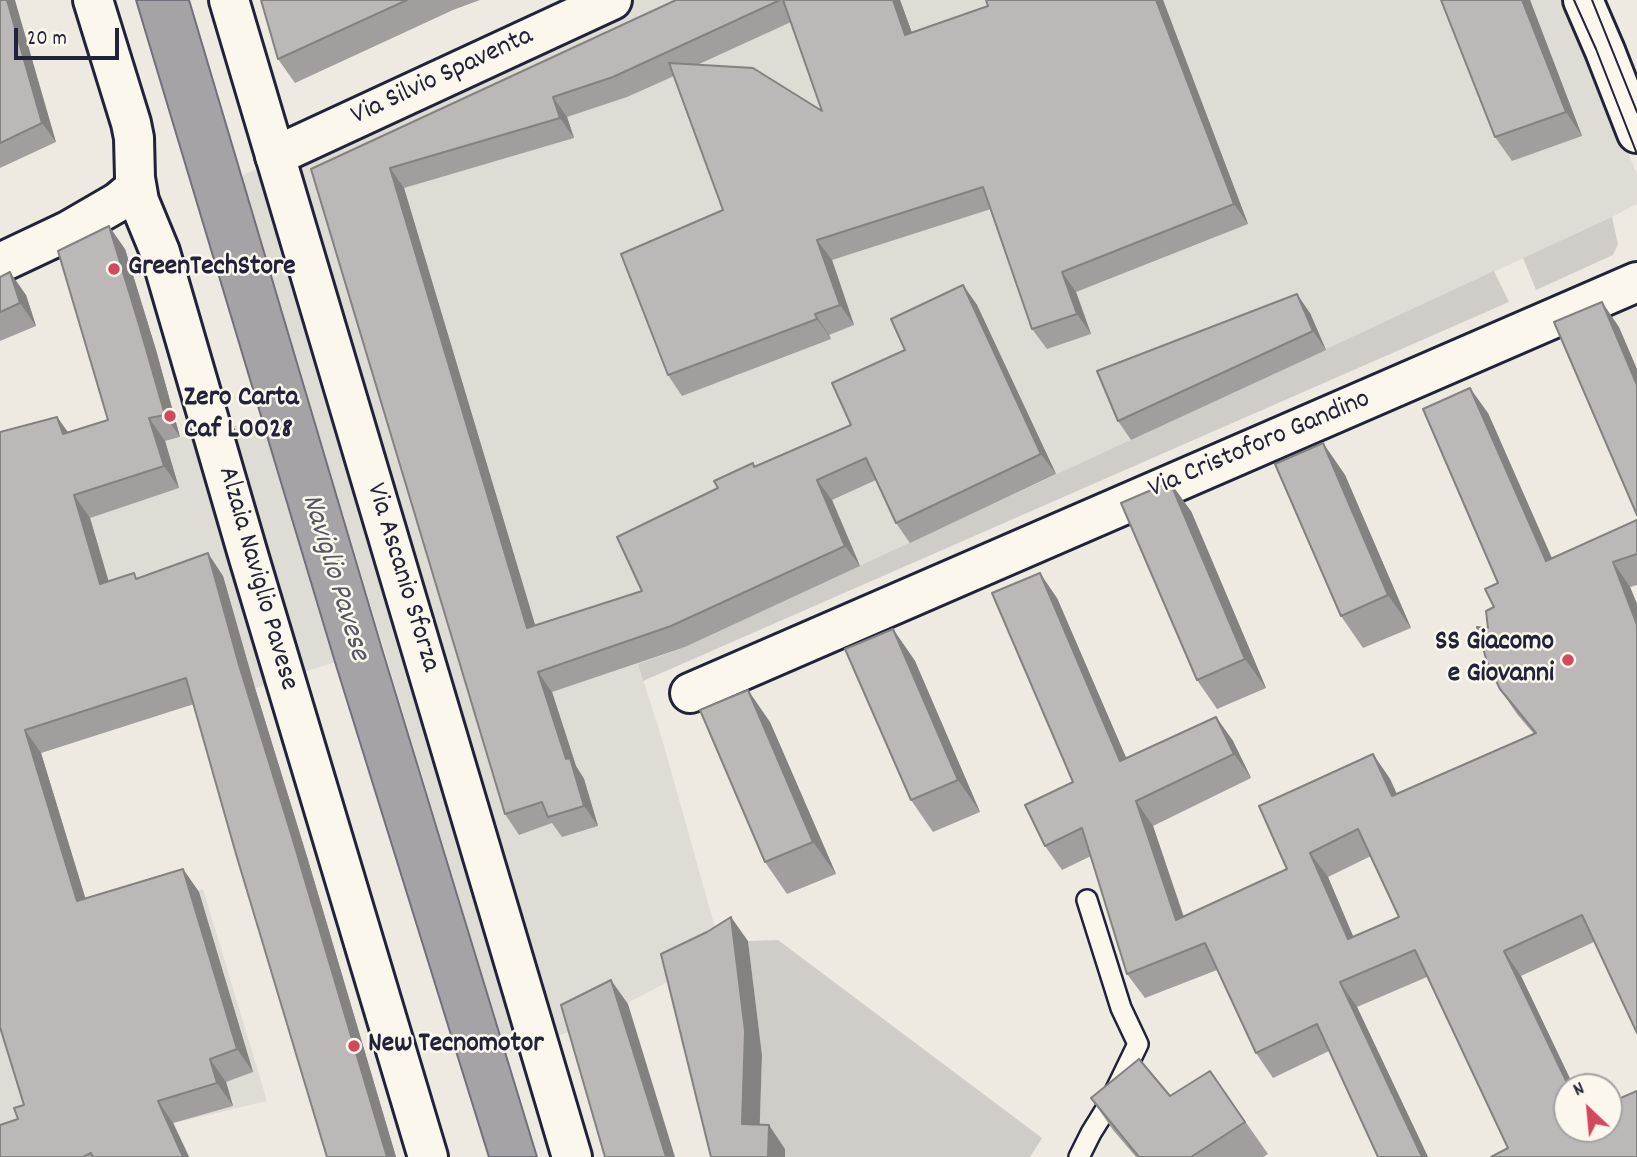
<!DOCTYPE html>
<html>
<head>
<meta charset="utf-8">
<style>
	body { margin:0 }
	#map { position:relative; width:1637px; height:1157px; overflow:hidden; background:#eeeae2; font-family:Dekko,sans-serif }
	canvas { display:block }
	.north { position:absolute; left:1553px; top:1073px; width:70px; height:70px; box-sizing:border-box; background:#fbf7ec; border:2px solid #a4a2a5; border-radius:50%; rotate:334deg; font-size:19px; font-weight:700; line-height:28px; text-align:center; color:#22223b }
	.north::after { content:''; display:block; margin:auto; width:24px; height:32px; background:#d1495b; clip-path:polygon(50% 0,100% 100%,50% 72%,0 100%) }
	.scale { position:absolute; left:14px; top:28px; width:105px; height:32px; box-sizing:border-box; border:4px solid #22223b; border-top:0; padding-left:9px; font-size:21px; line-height:24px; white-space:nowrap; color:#22223b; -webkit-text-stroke:5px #fbf7ec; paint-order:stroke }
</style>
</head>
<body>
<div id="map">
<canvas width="1637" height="1157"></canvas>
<div class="north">N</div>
<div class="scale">20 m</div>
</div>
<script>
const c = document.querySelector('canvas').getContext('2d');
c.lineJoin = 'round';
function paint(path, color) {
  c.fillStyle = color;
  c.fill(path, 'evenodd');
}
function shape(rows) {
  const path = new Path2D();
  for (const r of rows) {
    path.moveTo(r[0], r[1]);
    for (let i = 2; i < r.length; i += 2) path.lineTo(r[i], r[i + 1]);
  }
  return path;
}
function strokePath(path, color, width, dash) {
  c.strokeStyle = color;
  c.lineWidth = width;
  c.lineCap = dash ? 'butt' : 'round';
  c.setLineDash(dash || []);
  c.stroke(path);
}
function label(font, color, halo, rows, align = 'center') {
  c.font = font + ' Dekko,sans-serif';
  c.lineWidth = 5;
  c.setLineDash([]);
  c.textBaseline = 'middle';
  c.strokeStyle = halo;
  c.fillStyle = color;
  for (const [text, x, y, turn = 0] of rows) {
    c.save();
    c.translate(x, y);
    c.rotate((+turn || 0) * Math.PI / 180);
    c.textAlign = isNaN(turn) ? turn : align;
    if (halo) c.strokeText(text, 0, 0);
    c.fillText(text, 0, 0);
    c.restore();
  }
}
const built = shape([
	[623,0,1563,0,1637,174,1637,204,1612,217,685,647,638,664,662,739,723,956,677,977,578,1029,506,1053,241,176,318,142],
	[261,416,335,662,255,688,181,708,41,753,93,923,203,889,267,1101,174,1123,190,1157,0,1157,0,490,165,441,252,422]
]);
const green = shape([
	[1612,217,1618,244,1613,255,1536,290,1523,258],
	[1494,271,1509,302,643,681,638,664,685,647],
	[778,940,1042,1138,1030,1157,785,1157,785,1149,759,1148,762,1055,748,941]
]);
const water = shape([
	[136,0,189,0,382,649,537,1157,489,1157,335,662,136,0]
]);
const lane = shape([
	[1079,1157,1091,1133,1109,1104,1138,1044,1121,1008,1087,900]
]);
const street = shape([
	[93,0,131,123,134,138,135,178,139,201,160,252,249,558,428,1157],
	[275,156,612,0],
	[0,263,68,231,118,202,136,187],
	[690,693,1637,282]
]);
const secondary = shape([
	[1583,0,1605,51,1637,133]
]);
const primary = shape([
	[229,0,572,1157]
]);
const tram = shape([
	[1574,0,1596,49,1637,154],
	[1592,0,1637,112]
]);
const wall = shape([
	[0,0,56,142,0,168],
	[261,0,480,0,453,10,295,83,278,59],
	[676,0,900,0,912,33,988,6,986,0,1163,0,1248,224,1076,292,1091,334,1047,349,1032,329,991,209,832,260,854,325,829,335,831,339,682,396,668,375,723,210,674,76,627,97,567,117,574,138,404,188,535,625,642,591,718,488,753,463,755,466,851,425,905,350,963,285,977,305,1056,474,910,543,896,523,876,480,832,500,860,566,685,647,552,692,576,766,584,779,598,826,562,837,552,823,519,835,505,814,311,169],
	[791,22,822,111,697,65],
	[1530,0,1582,136,1512,161,1495,137],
	[125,249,156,350,180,437,165,441,179,488,90,518,108,581,138,578,223,576,255,688,308,860,396,1157,327,1157,194,704,41,753,85,898,183,869,199,892,253,1072,226,1082,233,1106,173,1123,189,1157,0,1157,24,1105,0,432,57,417,68,433,108,420],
	[0,277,26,295,36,326,0,341],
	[1310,313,1326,350,1131,440,1118,421],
	[1488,413,1552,558,1637,520,1637,585,1630,587,1637,604,1637,1033,1594,942,1521,976,1574,1087,1567,1087,1508,1148,1427,977,1357,1007,1428,1157,1378,1157,1329,1051,1273,1078,1256,1053,1217,970,1145,998,1127,974,1091,856,1062,870,1045,846,1073,782,1057,598,1126,758,1216,717,1233,741,1251,778,1153,826,1184,917,1287,869,1373,754,1390,779,1397,794,1534,734,1517,714,1500,689,1488,628,1494,607,1498,583],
	[1371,856,1399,917,1353,937,1328,877],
	[1323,443,1345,475,1411,628,1363,648,1341,616],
	[1191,511,1266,688,1217,709,1197,680],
	[893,629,915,661,980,812,933,832,911,800],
	[770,722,836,874,787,894,765,862],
	[1210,1071,1268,1154,1263,1157,1136,1157,1113,1130,1091,1098,1170,1096]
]);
const shadedWall = shape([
	[7,0,15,0,56,142,42,123],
	[893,0,900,0,920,55,905,35],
	[1156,0,1163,0,1248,224,1234,204],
	[1522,0,1530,0,1582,136,1566,112],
	[553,97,567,117,574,138,560,118],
	[390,168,404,188,542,648,527,628],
	[109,226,125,249,156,350,180,437,165,415],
	[817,240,832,260,854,325,840,305],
	[10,272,26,295,36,326,20,303],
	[1062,272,1076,292,1091,334,1077,314],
	[963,285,977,305,1056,474,1041,454],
	[1297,294,1310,313,1326,350,1313,331],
	[1602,302,1619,327,1637,369,1637,385],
	[815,314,829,335,831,339,817,319],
	[1470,388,1488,413,1564,586,1546,561],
	[57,417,73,439,63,434],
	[149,418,165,441,179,488,164,466],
	[1323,443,1345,475,1411,628,1388,595],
	[817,480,832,500,860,566,845,546],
	[1170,482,1191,511,1266,688,1245,659],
	[74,495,90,518,116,606,100,584],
	[208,553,223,576,255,688,308,860,396,1157,387,1157,239,665],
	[1613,562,1630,587,1637,604,1637,625],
	[1040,573,1057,598,1138,785,1120,761],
	[893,629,915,661,980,812,958,780],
	[538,672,552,692,576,766,584,779,598,826,584,806,566,759],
	[748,690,770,722,836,874,813,842],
	[1216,717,1233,741,1251,778,1234,754],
	[25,730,41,753,93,923,77,901],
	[1373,754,1390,779,1409,821,1392,796],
	[1136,801,1153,826,1193,945,1176,920],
	[1310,853,1328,877,1365,964,1348,939],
	[183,869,199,892,253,1072,237,1049],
	[731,917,748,941,762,1055,759,1148,742,1124],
	[1504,951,1521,976,1574,1087,1569,1087],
	[611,980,628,1004,675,1157,666,1157],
	[1340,982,1357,1007,1428,1157,1422,1157],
	[210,1059,226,1082,233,1106,217,1083],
	[158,1101,173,1123,189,1157,183,1157],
	[769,1125,785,1149,785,1157,768,1157]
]);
const building = shape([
	[0,0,7,0,42,123,0,143,0,0],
	[261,0,407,0,278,59,261,0],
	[676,0,780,0,613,77,553,97,560,118,390,168,527,628,642,591,617,537,718,488,714,481,753,463,754,467,851,425,832,383,905,350,891,319,963,285,1041,454,896,523,866,458,817,480,845,546,671,626,538,672,566,759,570,758,584,806,548,817,542,802,505,814,311,169,676,0],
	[783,0,893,0,905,35,988,6,986,0,1156,0,1234,204,1062,272,1077,314,1032,329,983,187,817,240,840,305,815,314,817,319,668,375,621,254,723,210,669,63,753,68,822,111,783,0],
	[1441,0,1522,0,1566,112,1495,137,1441,0],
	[109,226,140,328,165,415,149,418,164,466,74,495,100,584,134,573,136,579,208,553,239,665,292,837,387,1157,327,1157,236,854,186,678,25,730,77,901,183,869,237,1049,210,1059,217,1083,158,1101,183,1157,93,1157,91,1153,83,1157,0,1157,0,1125,18,1119,14,1108,24,1105,0,1027,0,432,57,417,63,434,108,420,58,251,109,226],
	[10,272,20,303,0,312,0,277,10,272],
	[1297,294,1313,331,1118,421,1097,371,1297,294],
	[1602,302,1637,385,1637,515,1554,322,1602,302],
	[1470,388,1546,561,1637,520,1637,554,1613,562,1637,625,1637,1033,1582,915,1504,951,1569,1087,1567,1087,1567,1129,1609,1129,1609,1103,1637,1091,1637,1157,1491,1157,1508,1148,1415,950,1340,982,1422,1157,1378,1157,1317,1024,1256,1053,1205,943,1127,974,1082,828,1045,846,1025,805,1073,782,992,593,1040,573,1120,761,1216,717,1234,754,1136,801,1176,920,1287,869,1259,806,1373,754,1392,796,1536,733,1500,689,1487,662,1477,627,1488,628,1486,611,1494,607,1485,589,1498,583,1423,409,1470,388],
	[1358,829,1399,917,1348,939,1310,853,1358,829],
	[1323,443,1388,595,1341,616,1275,464,1323,443],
	[1170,482,1245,659,1197,680,1121,503,1170,482],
	[893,629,958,780,911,800,845,649,893,629],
	[748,690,813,842,765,862,700,710,748,690],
	[731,917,745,1031,742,1124,769,1125,768,1157,711,1157,661,954,707,932,731,917],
	[611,980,666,1157,605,1157,561,1005,611,980],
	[1139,1059,1170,1096,1210,1071,1245,1122,1191,1157,1139,1157,1091,1098,1139,1059]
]);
const markers = [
	[114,269,7,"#d1495b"],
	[170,416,7,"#d1495b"],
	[1568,660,7,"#d1495b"],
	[354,1046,7,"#d1495b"]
];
const streetNames = [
	["Via Silvio Spaventa",443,78,-25],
	["Via Cristoforo Gandino",1260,446,-23],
	["Via Ascanio Sforza",401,578,73],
	["Alzaia Naviglio Pavese",256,579,74]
];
const poiNames = [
	["GreenTechStore",128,269],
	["Zero Carta",184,400],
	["Caf L0028",184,432],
	["SS Giacomo",1554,644,"right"],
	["e Giovanni",1554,676,"right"],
	["New Tecnomotor",368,1046]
];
const waterNames = [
	["Naviglio Pavese",333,578,73]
];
paint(built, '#dfdbd5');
paint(green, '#d0cdc9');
paint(water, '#a6a3a7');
strokePath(water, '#716f7c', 2);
strokePath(lane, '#22223b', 24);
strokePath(street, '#22223b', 44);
strokePath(secondary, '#22223b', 44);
strokePath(primary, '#22223b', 44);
strokePath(lane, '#fbf7ec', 19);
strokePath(street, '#fbf7ec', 38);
strokePath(secondary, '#fbf7ec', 38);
strokePath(primary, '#fbf7ec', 38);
strokePath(tram, '#22223b', 2);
paint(wall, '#a29e9e');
paint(shadedWall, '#848181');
paint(building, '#bcb8b8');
strokePath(building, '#848181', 2);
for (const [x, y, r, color] of markers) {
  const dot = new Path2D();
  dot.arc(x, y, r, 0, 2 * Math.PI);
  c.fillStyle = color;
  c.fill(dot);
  strokePath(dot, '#fbf7ec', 2.5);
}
label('28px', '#22223b', '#fbf7ec', streetNames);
label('bold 28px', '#22223b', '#fbf7ec', poiNames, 'left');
label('italic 30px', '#575666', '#fbf7ec', waterNames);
</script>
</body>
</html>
